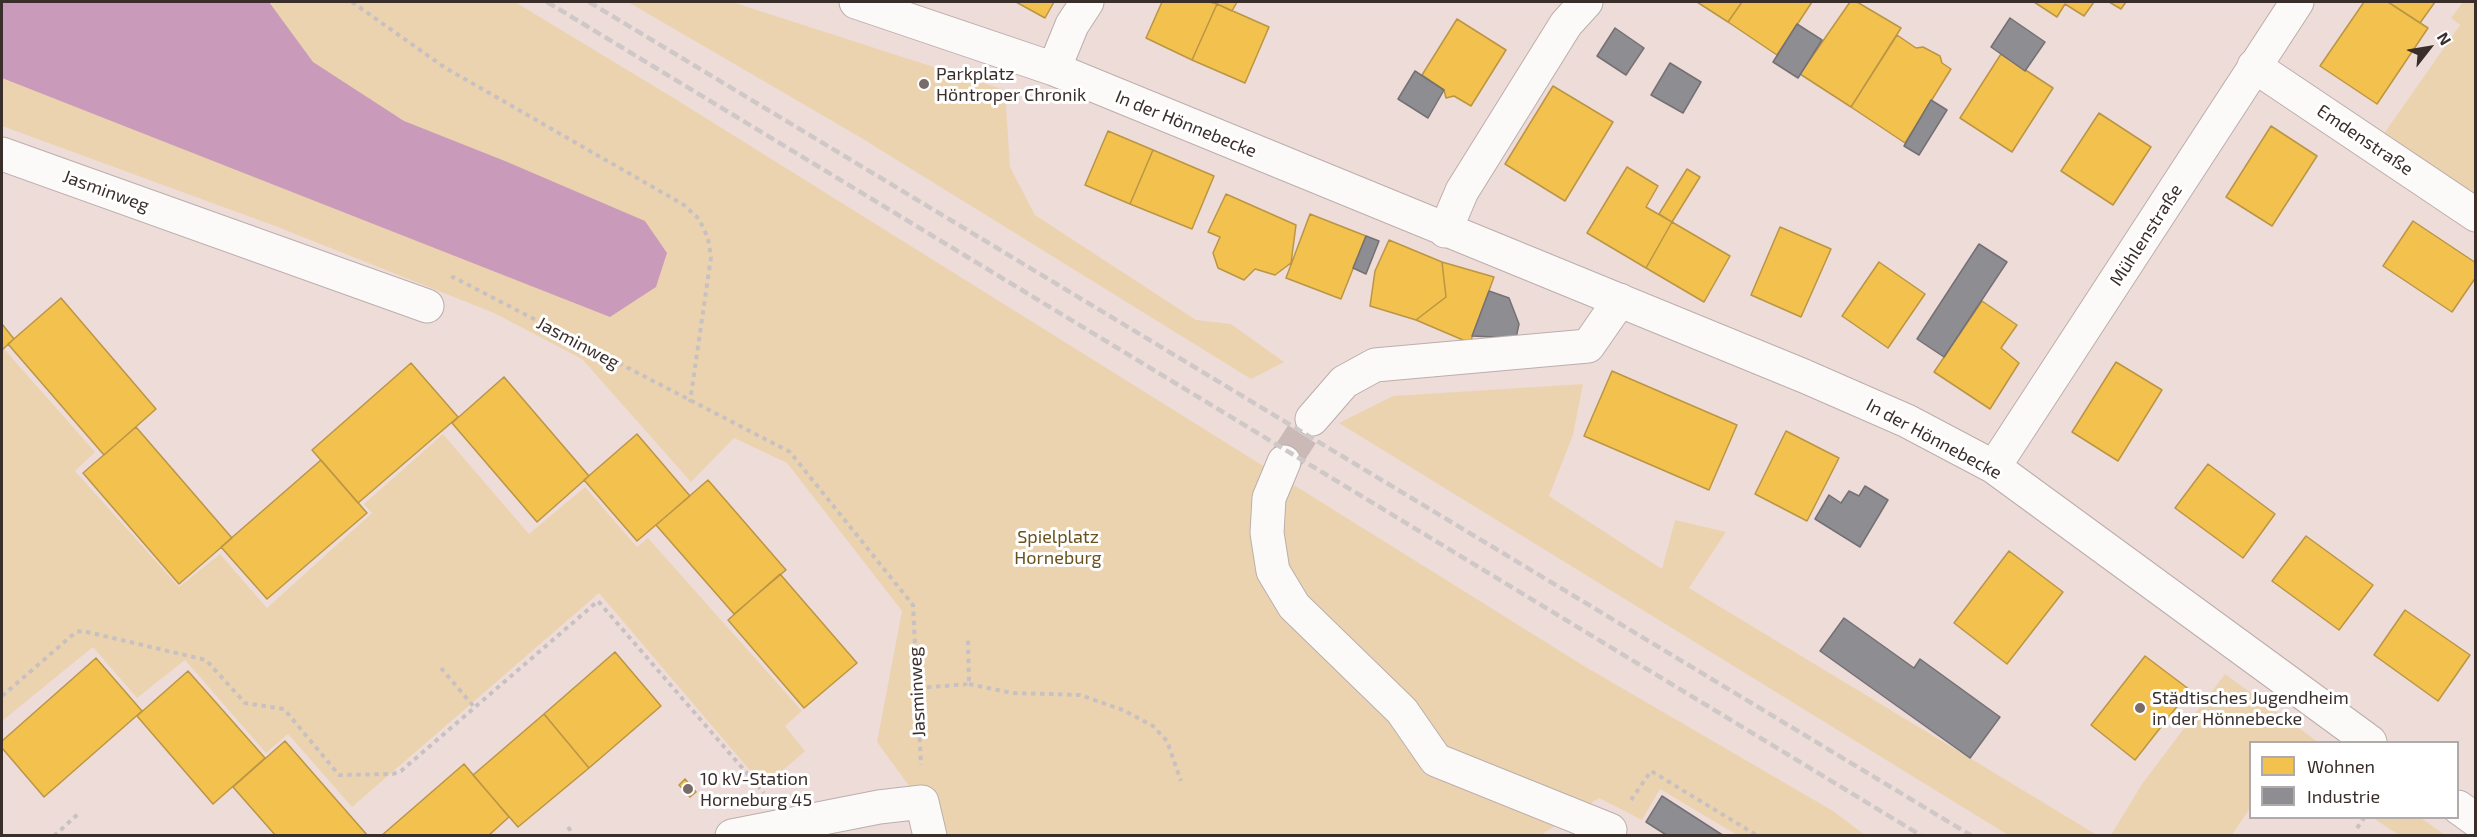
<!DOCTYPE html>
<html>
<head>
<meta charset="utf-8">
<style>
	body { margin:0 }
	#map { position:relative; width:2477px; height:837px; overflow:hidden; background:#eedcd9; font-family:"Exo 2",sans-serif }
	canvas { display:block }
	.frame { position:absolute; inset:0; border:3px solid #3a2e2b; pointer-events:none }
	.legend { position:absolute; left:2249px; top:741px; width:210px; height:78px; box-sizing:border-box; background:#fff; border:2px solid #b0abaa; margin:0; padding:8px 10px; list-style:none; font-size:18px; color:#3a2e2b }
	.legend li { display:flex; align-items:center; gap:12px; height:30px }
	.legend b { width:30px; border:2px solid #b0abaa }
	.north { position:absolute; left:2399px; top:18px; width:60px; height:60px; -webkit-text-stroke:4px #fff; paint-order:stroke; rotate:59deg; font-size:16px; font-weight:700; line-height:24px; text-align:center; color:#3a2e2b }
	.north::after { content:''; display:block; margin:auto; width:21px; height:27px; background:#3a2e2b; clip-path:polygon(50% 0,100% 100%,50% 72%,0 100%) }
</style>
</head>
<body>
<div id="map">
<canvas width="2477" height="837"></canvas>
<div class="frame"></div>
<ul class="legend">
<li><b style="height:16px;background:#f2c14e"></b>Wohnen</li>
<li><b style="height:16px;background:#8d8d92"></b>Industrie</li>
</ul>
<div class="north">N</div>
</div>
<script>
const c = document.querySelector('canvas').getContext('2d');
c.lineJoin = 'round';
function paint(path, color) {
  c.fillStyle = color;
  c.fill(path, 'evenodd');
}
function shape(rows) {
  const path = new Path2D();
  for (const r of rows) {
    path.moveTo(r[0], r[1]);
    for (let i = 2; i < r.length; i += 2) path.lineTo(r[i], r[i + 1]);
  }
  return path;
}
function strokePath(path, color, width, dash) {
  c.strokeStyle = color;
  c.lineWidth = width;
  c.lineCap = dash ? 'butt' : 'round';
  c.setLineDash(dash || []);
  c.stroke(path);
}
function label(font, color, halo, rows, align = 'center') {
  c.font = font + ' "Exo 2",sans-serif';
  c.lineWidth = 6;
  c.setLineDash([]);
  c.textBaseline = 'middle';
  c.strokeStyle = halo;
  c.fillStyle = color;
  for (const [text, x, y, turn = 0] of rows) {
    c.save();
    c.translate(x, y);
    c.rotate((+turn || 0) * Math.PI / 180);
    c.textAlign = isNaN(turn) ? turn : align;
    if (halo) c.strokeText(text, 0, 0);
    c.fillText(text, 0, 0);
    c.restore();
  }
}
const green = shape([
	[2,2,515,2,672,97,1584,666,1833,811,1865,835,1737,835,1660,789,1642,820,1599,798,1541,835,945,835,877,742,902,611,787,463,734,438,691,482,582,359,494,313,275,226,2,126],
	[628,2,732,2,1005,90,1010,167,1035,215,1196,320,1231,324,1284,362,1251,379,858,136],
	[2463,2,2475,2,2475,199,2383,135,2460,25,2451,18],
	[4,349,95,452,75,471,179,587,220,554,267,608,372,513,364,504,443,434,529,534,585,487,637,547,648,538,802,711,785,726,805,751,764,787,599,593,352,807,288,734,266,753,185,660,137,698,93,647,2,721,2,351],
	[1583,384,1573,435,1549,496,1662,569,1675,520,1726,532,1689,588,2097,835,2008,835,1339,423,1393,396],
	[2225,674,2318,742,2250,742,2250,808,2232,835,2111,835,2142,784],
	[2373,818,2421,818,2445,835,2399,835]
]);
const water = shape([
	[2,2,269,2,313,62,404,121,505,161,645,221,667,253,656,287,610,317,2,78]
]);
const homes = shape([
	[1016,2,1054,2,1045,18,1016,2],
	[1162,2,1210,2,1217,4,1192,60,1146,38,1162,2],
	[1218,2,1237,2,1232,11,1217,4,1218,2],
	[1697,2,1742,2,1728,22,1697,2],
	[1742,2,1812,2,1777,55,1728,22,1742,2],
	[1850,2,1857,2,1901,28,1851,107,1800,74,1850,2],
	[2034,2,2094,2,2084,16,2065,4,2057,17,2034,2],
	[2109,2,2126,2,2121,9,2109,2],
	[2364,2,2388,2,2428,28,2377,104,2320,66,2364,2],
	[2388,2,2435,2,2420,23,2388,2],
	[1217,4,1269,27,1245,83,1192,60,1217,4],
	[1457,19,1506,50,1471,106,1454,96,1446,98,1444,90,1422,75,1457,19],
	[1897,35,1916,48,1923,47,1940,56,1942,63,1951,69,1905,143,1851,107,1897,35],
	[2001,54,2053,88,2012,152,1960,118,2001,54],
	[1553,86,1613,122,1565,201,1505,164,1553,86],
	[2099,113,2151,147,2113,205,2061,171,2099,113],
	[2271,126,2317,156,2272,226,2226,197,2271,126],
	[1108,131,1153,150,1130,204,1085,185,1108,131],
	[1153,150,1214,176,1192,229,1130,204,1153,150],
	[1627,167,1658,186,1646,207,1672,222,1646,268,1587,233,1627,167],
	[1687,169,1700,177,1672,222,1659,214,1687,169],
	[1226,194,1296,225,1291,263,1275,275,1255,269,1244,280,1218,268,1213,253,1220,237,1208,232,1226,194],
	[1310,214,1366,236,1341,299,1286,278,1310,214],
	[2413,221,2476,263,2476,277,2452,312,2383,266,2413,221],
	[1672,222,1730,256,1704,302,1646,268,1672,222],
	[1780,227,1831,249,1801,317,1751,295,1780,227],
	[1389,240,1442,262,1446,297,1416,320,1370,306,1375,271,1389,240],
	[1442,262,1494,277,1470,343,1416,320,1446,297,1442,262],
	[1879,262,1925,294,1888,348,1842,316,1879,262],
	[61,298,156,409,104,455,8,344,61,298],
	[1982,301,2017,325,2001,348,2019,363,1990,409,1934,372,1982,301],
	[2,324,14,339,2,350,2,324],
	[2116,362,2162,390,2118,461,2072,432,2116,362],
	[411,363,458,417,358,503,312,450,411,363],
	[1612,371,1737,425,1709,490,1584,436,1612,371],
	[504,377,589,476,537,522,452,423,504,377],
	[136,427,232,538,179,584,83,473,136,427],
	[1786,431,1839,458,1807,521,1755,494,1786,431],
	[637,434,690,496,637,541,584,480,637,434],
	[321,460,367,513,267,599,221,547,321,460],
	[2208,464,2275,514,2243,558,2175,508,2208,464],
	[708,480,786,570,734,614,656,525,708,480],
	[2306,536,2373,585,2339,630,2272,581,2306,536],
	[2009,551,2063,592,2007,664,1954,623,2009,551],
	[780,574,857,663,804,708,728,620,780,574],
	[2405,610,2470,655,2438,701,2374,655,2405,610],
	[615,652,661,706,589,768,544,714,615,652],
	[2145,656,2190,690,2135,760,2091,725,2145,656],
	[96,658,142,711,44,797,2,748,2,741,96,658],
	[188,671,265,758,213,804,137,716,188,671],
	[544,714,589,768,518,827,473,775,544,714],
	[285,741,326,788,368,836,276,836,233,787,285,741],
	[464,764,509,817,488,836,381,836,464,764],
	[685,779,696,792,690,797,679,785,685,779]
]);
const industry = shape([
	[2010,18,2045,42,2025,71,1991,47,2010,18],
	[1797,24,1822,40,1798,78,1773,62,1797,24],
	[1615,28,1644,48,1626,75,1597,56,1615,28],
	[1670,63,1701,82,1683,113,1651,95,1670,63],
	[1415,71,1444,90,1428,118,1398,99,1415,71],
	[1931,100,1947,110,1919,155,1904,146,1931,100],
	[1366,236,1379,241,1366,274,1353,268,1366,236],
	[1979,244,2007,262,1944,357,1917,339,1979,244],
	[1489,291,1509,298,1519,324,1516,338,1472,336,1489,291],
	[1865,486,1888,500,1860,547,1815,519,1829,495,1841,503,1849,491,1859,496,1865,486],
	[1844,618,1914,668,1920,659,2000,717,1970,758,1820,651,1844,618],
	[1662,796,1724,836,1668,836,1646,822,1662,796]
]);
const minorTunnel = shape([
	[1284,462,1312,419]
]);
const path = shape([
	[352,2,444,67,684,205,699,219,708,238,711,257,690,402],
	[452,279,453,277,790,452,913,605,921,765],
	[441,668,475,708],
	[969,684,1012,693,1080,695,1123,710,1153,726,1167,741,1181,781],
	[918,688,969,684,968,640],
	[2,696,76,632,83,631,206,660,245,703,284,709,339,775,393,774,401,771,598,601,764,793],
	[1631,800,1651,771,1758,836],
	[568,827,574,836],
	[2357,828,2364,818],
	[54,836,79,813]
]);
const minor = shape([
	[856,2,1054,69,1804,376,1907,421,1994,467,2370,742],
	[2254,66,2476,215],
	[1054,69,1072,25,1087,2],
	[2,154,427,306],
	[1445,231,1462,191,1566,24,1586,2],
	[1312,419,1344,382,1375,365,1588,346,1620,300],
	[1284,462,1269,498,1267,533,1273,571,1294,606,1402,711,1436,760,1610,830],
	[1994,467,2297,2],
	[2458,807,2476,820],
	[732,836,879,807,922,802,930,836]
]);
const rail = shape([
	[547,2,1922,836],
	[589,2,1972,836]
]);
const markers = [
	[924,84,6,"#796b68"],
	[2140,708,6,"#796b68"],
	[688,789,6,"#796b68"]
];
const poiNames = [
	["Parkplatz",936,74],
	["Höntroper Chronik",936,95],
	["Städtisches Jugendheim",2152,698],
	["in der Hönnebecke",2152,719],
	["10 kV-Station",700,779],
	["Horneburg 45",700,800]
];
const streetNames = [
	["In der Hönnebecke",1186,124,22],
	["Emdenstraße",2365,140,34],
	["Jasminweg",106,191,20],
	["Mühlenstraße",2146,235,-57],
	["Jasminweg",578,343,28],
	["In der Hönnebecke",1934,439,28],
	["Jasminweg",917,692,-93]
];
const parkNames = [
	["Spielplatz",1058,537],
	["Horneburg",1058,558]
];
paint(green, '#ecd3b0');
paint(water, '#ca9aba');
paint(homes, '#f2c14e');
strokePath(homes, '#bb9544', 1.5);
paint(industry, '#8d8d92');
strokePath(industry, '#747073', 1.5);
strokePath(minorTunnel, '#cab9b6', 33, [33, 16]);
strokePath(minor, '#bbaeab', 35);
strokePath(path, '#c8c1c1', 4, [4.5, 4.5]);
strokePath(minor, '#fcfaf9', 33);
strokePath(rail, '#cec8c7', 4.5, [9, 4.5]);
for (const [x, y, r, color] of markers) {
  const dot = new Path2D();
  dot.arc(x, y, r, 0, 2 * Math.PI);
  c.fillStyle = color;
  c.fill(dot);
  strokePath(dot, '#fff', 2);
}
label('18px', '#3a2e2b', '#fff', poiNames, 'left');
label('18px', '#3a2e2b', '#fff', streetNames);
label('18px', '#68511c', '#fff', parkNames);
</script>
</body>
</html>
